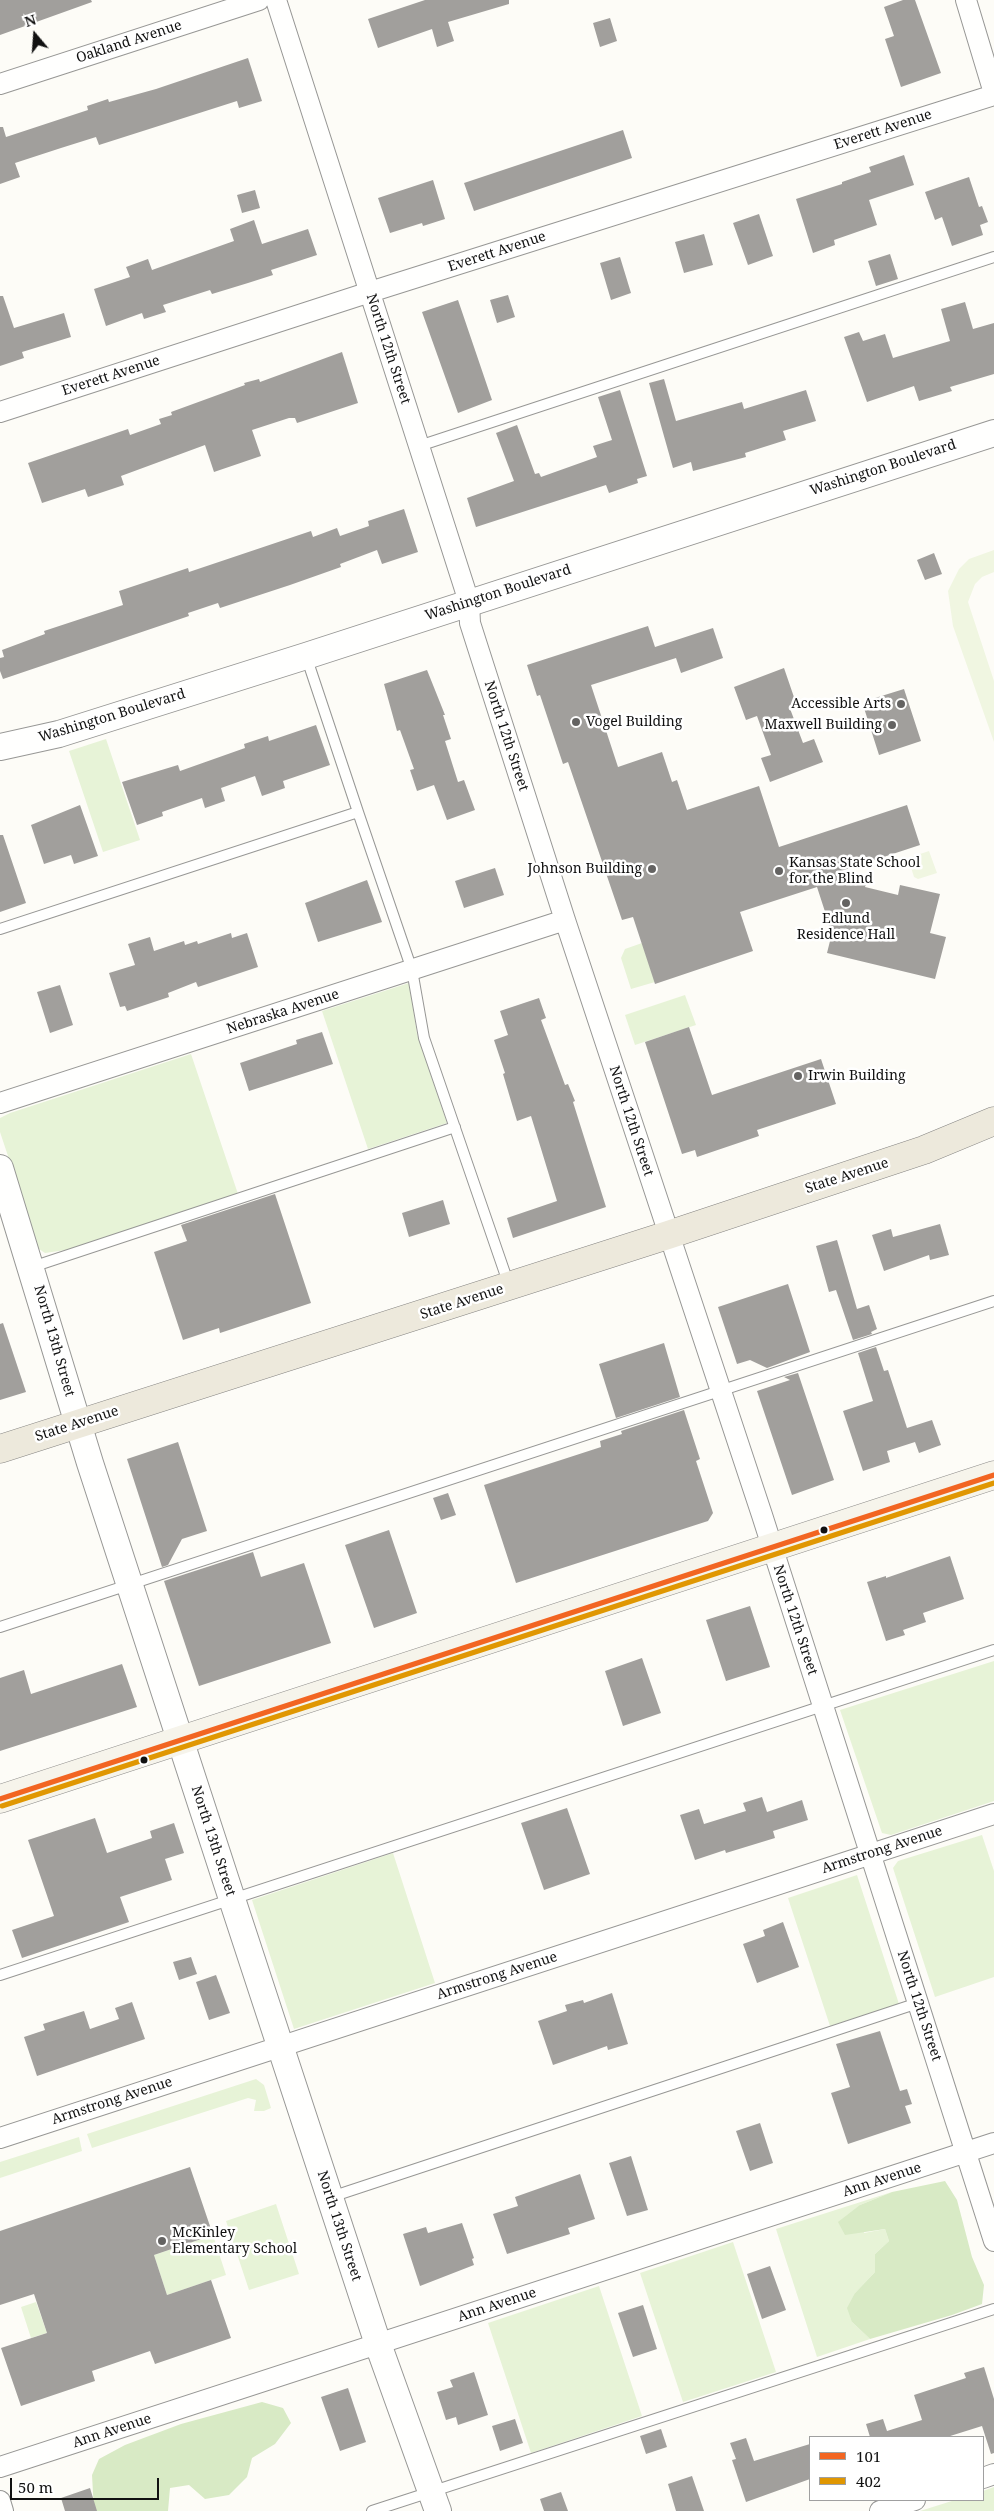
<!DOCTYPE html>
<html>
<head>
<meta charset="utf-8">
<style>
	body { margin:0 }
	#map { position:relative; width:994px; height:2511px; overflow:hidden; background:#fdfcf7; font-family:"Noto Serif",serif }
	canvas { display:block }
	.legend { position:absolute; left:809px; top:2436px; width:175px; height:65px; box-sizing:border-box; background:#fff; border:1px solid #a0a0a0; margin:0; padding:6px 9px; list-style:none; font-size:15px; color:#111 }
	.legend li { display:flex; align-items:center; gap:10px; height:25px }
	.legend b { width:25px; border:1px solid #a0a0a0 }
	.north { position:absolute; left:10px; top:10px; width:50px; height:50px; -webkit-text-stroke:4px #fff; paint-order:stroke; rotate:342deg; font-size:14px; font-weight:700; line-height:20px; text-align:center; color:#111 }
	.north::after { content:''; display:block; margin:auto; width:18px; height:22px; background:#111; clip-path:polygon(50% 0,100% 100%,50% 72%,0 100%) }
	.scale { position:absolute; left:10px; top:2478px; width:149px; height:22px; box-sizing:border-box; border:2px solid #111; border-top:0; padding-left:6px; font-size:15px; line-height:18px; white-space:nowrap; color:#111; -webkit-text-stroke:4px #fff; paint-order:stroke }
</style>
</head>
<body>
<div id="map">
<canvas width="994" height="2511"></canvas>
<ul class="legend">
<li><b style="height:6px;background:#f26522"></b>101</li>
<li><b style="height:6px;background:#e09702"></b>402</li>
</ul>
<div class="north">N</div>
<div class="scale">50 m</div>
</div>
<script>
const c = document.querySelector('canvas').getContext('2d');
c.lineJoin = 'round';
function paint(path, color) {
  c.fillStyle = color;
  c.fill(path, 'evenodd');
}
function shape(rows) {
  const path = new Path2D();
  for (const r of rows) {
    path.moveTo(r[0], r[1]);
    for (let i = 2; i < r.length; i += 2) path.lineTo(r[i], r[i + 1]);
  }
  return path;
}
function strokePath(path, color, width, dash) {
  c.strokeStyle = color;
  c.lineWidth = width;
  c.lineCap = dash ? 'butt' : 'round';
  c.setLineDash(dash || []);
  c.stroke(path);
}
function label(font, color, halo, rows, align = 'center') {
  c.font = font + ' "Noto Serif",serif';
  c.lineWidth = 5;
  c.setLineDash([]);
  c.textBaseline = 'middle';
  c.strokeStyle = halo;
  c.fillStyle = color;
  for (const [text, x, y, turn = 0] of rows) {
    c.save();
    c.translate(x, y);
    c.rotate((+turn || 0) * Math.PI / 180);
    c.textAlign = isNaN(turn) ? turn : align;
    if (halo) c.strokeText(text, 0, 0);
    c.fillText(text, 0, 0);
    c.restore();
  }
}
const green = shape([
	[106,739,140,840,103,852,69,751],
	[642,943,655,982,631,989,621,958,625,949],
	[409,983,417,1034,447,1123,368,1149,322,1011],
	[685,995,696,1025,635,1045,625,1015],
	[191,1054,238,1194,73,1249,45,1253,39,1249,0,1132,0,1118,10,1113],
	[994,1661,994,1801,891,1835,882,1833,840,1710],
	[982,1835,994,1871,994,1977,935,1997,893,1868,898,1861],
	[393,1853,435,1983,294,2029,252,1900],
	[857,1875,899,2004,830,2026,788,1898],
	[256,2079,264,2085,271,2108,264,2111,254,2111,256,2100,248,2098,92,2148,87,2134],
	[79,2137,82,2151,0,2178,0,2162],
	[892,2192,860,2205,864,2233,885,2229,889,2241,875,2254,875,2272,855,2293,852,2322,870,2339,817,2357,776,2229],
	[276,2204,299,2274,249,2290,226,2221],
	[213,2235,226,2275,167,2295,154,2255],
	[733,2242,776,2372,683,2402,640,2273],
	[599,2286,642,2416,531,2453,488,2323],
	[36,2302,47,2333,31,2338,21,2307],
	[994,2487,994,2511,920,2511,955,2500,983,2500,983,2491]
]);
const forest = shape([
	[945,2181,957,2200,972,2257,984,2285,982,2304,952,2315,870,2339,852,2322,847,2308,855,2293,875,2272,875,2254,889,2241,885,2229,845,2235,838,2222,860,2205,892,2192],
	[262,2402,283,2408,291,2423,275,2444,252,2458,247,2477,229,2495,205,2499,189,2485,170,2488,168,2511,94,2511,92,2475,99,2459,125,2445,181,2424]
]);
const pitch = shape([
	[994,550,994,572,982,577,975,584,968,602,994,681,994,742,953,626,948,591,959,569,969,559],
	[929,851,937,873,918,879,914,877,908,858]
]);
const building = shape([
	[0,0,91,0,92,2,0,35],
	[425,0,509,0,509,4,448,22,454,41,437,47,432,29,378,48,368,19],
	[903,0,915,0,941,73,901,87,885,39,894,36,884,7],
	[610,18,617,41,600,47,593,23],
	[248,58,262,101,239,108,237,101,99,145,96,137,61,148,15,163,20,177,0,184,0,127,3,127,6,137,88,110,87,106,108,99,109,102,156,89],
	[623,130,632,158,474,211,464,183],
	[904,155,914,185,869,200,877,225,834,240,835,245,813,253,796,199,842,184,842,182,871,172,869,167],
	[969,177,979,207,982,206,988,222,980,225,983,235,952,246,942,217,935,220,925,192],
	[433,180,445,219,423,226,422,223,390,233,378,198],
	[255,190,260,208,242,213,237,195],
	[759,214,773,256,748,265,733,223],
	[254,220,262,244,308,229,317,255,271,270,273,275,248,283,212,294,210,290,163,305,166,312,144,319,142,313,106,326,94,289,130,277,126,267,148,259,152,270,234,241,230,229],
	[704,234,713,265,684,273,675,242],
	[890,254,898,279,876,286,868,261],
	[620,257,631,293,611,300,600,263],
	[508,295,515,317,497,323,490,300],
	[0,296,3,296,14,328,64,313,71,337,22,352,24,358,0,366],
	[458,300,492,400,458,413,422,312],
	[965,302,973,329,994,323,994,374,950,387,952,391,919,401,914,386,867,402,844,337,859,332,863,341,885,334,893,358,950,341,941,309],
	[342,352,358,403,297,423,295,418,289,418,252,430,261,456,214,472,205,445,121,476,124,485,88,497,85,489,42,503,28,463,128,429,130,435,161,424,159,419,172,415,171,412,245,385,244,383,259,379,260,382],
	[664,379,676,421,742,402,744,409,806,390,816,421,783,431,786,440,745,453,746,457,693,471,691,462,673,468,649,383],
	[620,390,647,476,637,479,638,483,609,493,606,485,476,527,467,498,514,481,496,433,517,425,535,474,539,473,541,477,597,457,593,446,612,440,598,397],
	[404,509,418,552,382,564,377,550,340,564,341,567,290,585,220,608,218,603,188,613,189,616,3,679,0,671,0,658,4,657,2,650,45,634,44,631,123,605,119,591,188,568,189,572,311,531,313,537,337,528,340,536,369,526,368,521],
	[934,553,942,574,925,580,917,560],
	[648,626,655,647,713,628,723,658,681,673,676,658,591,685,618,767,662,752,672,782,677,780,687,810,759,786,779,847,907,805,920,845,841,871,868,877,865,887,898,895,900,885,940,894,930,933,946,937,935,979,827,953,831,937,827,936,829,924,817,887,740,912,753,951,655,984,633,917,622,920,568,762,563,764,540,695,537,696,527,665],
	[784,668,796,703,789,706,803,743,814,739,823,762,770,782,761,758,771,755,757,716,746,720,734,687],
	[427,670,445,715,443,715,451,739,445,741,458,782,464,780,475,810,447,820,434,785,417,791,410,770,414,769,400,730,397,731,384,684],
	[904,689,921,741,879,755,864,708,877,704,875,698],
	[316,725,330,765,283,781,285,788,262,796,255,776,221,788,225,801,205,808,202,798,162,812,163,816,137,825,122,782,178,765,180,771,245,748,244,744,268,736,269,741],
	[80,805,98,856,74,864,71,855,44,864,31,825],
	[0,835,3,835,26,903,0,912],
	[495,868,504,895,464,908,455,881],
	[367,880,382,922,318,942,305,903],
	[231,933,232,938,247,933,258,967,198,987,196,982,168,993,169,997,127,1011,125,1006,120,1007,109,973,135,965,128,944,150,937,154,951,184,941,185,945,197,941,198,944],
	[60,985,73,1025,50,1033,37,992],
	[539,998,546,1018,541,1020,565,1085,568,1084,575,1101,573,1102,606,1207,513,1238,507,1218,557,1201,531,1116,517,1121,503,1074,505,1073,494,1040,508,1035,500,1011],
	[689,1027,712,1095,821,1059,836,1104,757,1130,759,1136,697,1157,695,1150,682,1154,645,1042],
	[322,1032,333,1064,249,1091,240,1063,297,1044,296,1040],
	[275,1194,311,1303,220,1333,219,1328,183,1340,154,1252,187,1241,181,1225],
	[443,1200,450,1224,409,1237,402,1213],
	[940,1224,949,1255,930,1260,929,1255,884,1271,872,1235,891,1229,893,1237],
	[837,1240,857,1309,869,1305,877,1329,871,1332,872,1334,853,1340,836,1290,829,1292,816,1246],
	[788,1284,810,1352,767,1368,750,1360,737,1364,718,1307],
	[3,1323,26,1392,0,1400,0,1324],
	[664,1343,680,1397,616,1418,599,1364],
	[876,1347,884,1371,888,1370,907,1428,932,1420,941,1445,919,1453,915,1442,887,1451,890,1462,863,1471,843,1411,873,1401,858,1353],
	[798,1373,834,1480,792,1495,757,1391,790,1380,784,1377],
	[684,1410,700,1459,696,1461,713,1513,708,1521,516,1583,484,1485,601,1447,600,1441,622,1434,621,1431],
	[178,1442,207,1531,182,1539,168,1565,162,1567,127,1459],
	[448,1493,456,1515,441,1520,433,1498],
	[389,1530,417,1613,374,1628,345,1545],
	[253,1552,261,1577,304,1563,331,1643,199,1686,164,1581],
	[950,1556,964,1599,923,1613,926,1622,903,1630,905,1635,886,1641,867,1582,886,1576,886,1578],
	[750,1606,770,1667,726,1681,706,1620],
	[642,1658,661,1713,623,1726,605,1671],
	[122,1664,137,1707,0,1751,0,1678,24,1670,31,1694],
	[762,1797,767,1812,802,1800,808,1820,773,1831,775,1838,726,1853,725,1850,695,1860,680,1815,699,1809,704,1824,746,1811,743,1803],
	[567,1808,590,1874,544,1890,521,1823],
	[95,1818,107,1853,152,1838,150,1831,174,1823,184,1853,165,1859,172,1880,120,1897,129,1922,22,1958,12,1930,54,1916,28,1840],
	[783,1922,799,1967,757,1983,743,1944,765,1936,763,1930],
	[191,1957,197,1974,179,1980,173,1962],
	[216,1975,230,2013,209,2020,196,1982],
	[612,1993,628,2044,608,2050,607,2046,553,2065,538,2021,567,2011,565,2005,583,2000,584,2003],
	[132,2002,145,2039,37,2076,24,2037,45,2030,43,2024,84,2011,90,2029,119,2019,115,2008],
	[880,2031,900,2091,907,2089,912,2104,905,2106,911,2123,848,2144,831,2093,850,2087,836,2044],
	[760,2123,773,2163,750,2171,736,2131],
	[631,2156,648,2210,627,2216,609,2163],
	[190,2167,213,2235,154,2255,167,2295,211,2280,231,2338,155,2364,150,2351,92,2371,95,2381,21,2406,1,2348,47,2333,34,2294,0,2305,0,2231],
	[580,2174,595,2219,568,2228,570,2234,507,2254,493,2214,518,2206,515,2197],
	[462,2223,474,2258,472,2259,474,2265,420,2286,403,2234,426,2227,428,2233],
	[770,2266,786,2310,762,2319,747,2274],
	[643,2305,657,2349,633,2357,618,2313],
	[984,2367,994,2399,994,2453,991,2454,982,2426,947,2437,870,2437,866,2424,883,2419,887,2431,922,2420,914,2395,966,2378,964,2373],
	[474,2372,488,2415,458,2425,456,2417,446,2420,437,2392,453,2387,450,2380],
	[348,2388,366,2442,340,2451,321,2397],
	[515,2419,523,2443,500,2451,492,2426],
	[661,2429,667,2447,646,2454,640,2436],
	[746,2438,754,2461,810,2444,810,2479,746,2502,732,2460,736,2459,730,2443],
	[692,2476,704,2511,676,2511,668,2484],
	[90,2488,97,2511,65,2511,61,2498],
	[561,2492,568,2511,544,2511,540,2499]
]);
const service = shape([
	[419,446,994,257],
	[306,656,358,812],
	[0,929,358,812,412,970,424,1038,509,1285],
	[32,1267,455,1127],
	[0,1627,994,1301],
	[0,1975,994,1650],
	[331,2197,918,2003],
	[372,2511,994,2309]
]);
const minor = shape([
	[276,0,469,602,470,623,565,920,762,1515,994,2241],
	[966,0,994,93],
	[0,84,259,0],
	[0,412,370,292,994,95],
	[0,1103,565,920],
	[0,2138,994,1814],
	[0,2467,994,2143],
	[983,2478,994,2474],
	[0,2501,3,2511],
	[880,2511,915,2500]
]);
const tertiary = shape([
	[0,747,59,734,306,656,994,433],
	[0,1168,90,1463,232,1899,378,2344,438,2511]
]);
const secondary = shape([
	[0,1799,994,1475]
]);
const primary = shape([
	[0,1449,668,1235,924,1150,994,1121]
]);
const bus1 = shape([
	[0,1799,994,1475]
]);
const bus2 = shape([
	[2,1806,994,1483]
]);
const markers = [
	[901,704,5,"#646362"],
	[576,722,5,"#646362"],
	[892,725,5,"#646362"],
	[652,869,5,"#646362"],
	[779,871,5,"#646362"],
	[846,903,5,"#646362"],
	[798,1076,5,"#646362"],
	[824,1530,4.5,"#111"],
	[144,1760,4.5,"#111"],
	[162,2241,5,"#646362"]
];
const streetNames = [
	["Oakland Avenue",129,42,-18],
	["Everett Avenue",883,130,-18],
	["Everett Avenue",497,252,-18],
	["North 12th Street",388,349,72],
	["Everett Avenue",111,376,-18],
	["Washington Boulevard",883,468,-18],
	["Washington Boulevard",498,593,-18],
	["Washington Boulevard",112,716,-17],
	["North 12th Street",506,736,72],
	["Nebraska Avenue",283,1012,-18],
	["North 12th Street",631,1121,72],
	["State Avenue",847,1176,-18],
	["State Avenue",462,1302,-18],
	["North 13th Street",54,1341,74],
	["State Avenue",77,1424,-18],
	["North 12th Street",795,1620,72],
	["North 13th Street",213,1841,72],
	["Armstrong Avenue",882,1850,-18],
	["Armstrong Avenue",497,1976,-18],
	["North 12th Street",919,2006,72],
	["Armstrong Avenue",112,2101,-18],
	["Ann Avenue",882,2180,-18],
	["North 13th Street",339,2226,72],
	["Ann Avenue",497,2305,-18],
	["Ann Avenue",112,2431,-18]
];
const poiNames = [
	["Accessible Arts",891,704,"right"],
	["Vogel Building",586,722],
	["Maxwell Building",882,725,"right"],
	["Kansas State School",789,863],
	["for the Blind",789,879],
	["Johnson Building",642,869,"right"],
	["Edlund",846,919,"center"],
	["Residence Hall",846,935,"center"],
	["Irwin Building",808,1076],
	["McKinley",172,2233],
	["Elementary School",172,2249]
];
paint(green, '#e7f3d7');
paint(forest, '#d8eac5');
paint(pitch, '#f0f6e1');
paint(building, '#a19f9c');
strokePath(service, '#979795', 12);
strokePath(minor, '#979795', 22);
strokePath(tertiary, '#979795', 28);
strokePath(secondary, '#8e8d8b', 29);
strokePath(primary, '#858482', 29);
strokePath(service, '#fffffe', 10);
strokePath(minor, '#fffffe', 20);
strokePath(tertiary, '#fffffe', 26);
strokePath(secondary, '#f6f4eb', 28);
strokePath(primary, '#ede9dc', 28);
strokePath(bus1, '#f26522', 5);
strokePath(bus2, '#e09702', 5);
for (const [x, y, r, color] of markers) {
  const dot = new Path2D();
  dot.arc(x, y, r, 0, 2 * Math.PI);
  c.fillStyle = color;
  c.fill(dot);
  strokePath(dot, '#fff', 2);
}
label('14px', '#111', '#fff', streetNames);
label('14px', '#111', '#fff', poiNames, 'left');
</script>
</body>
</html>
